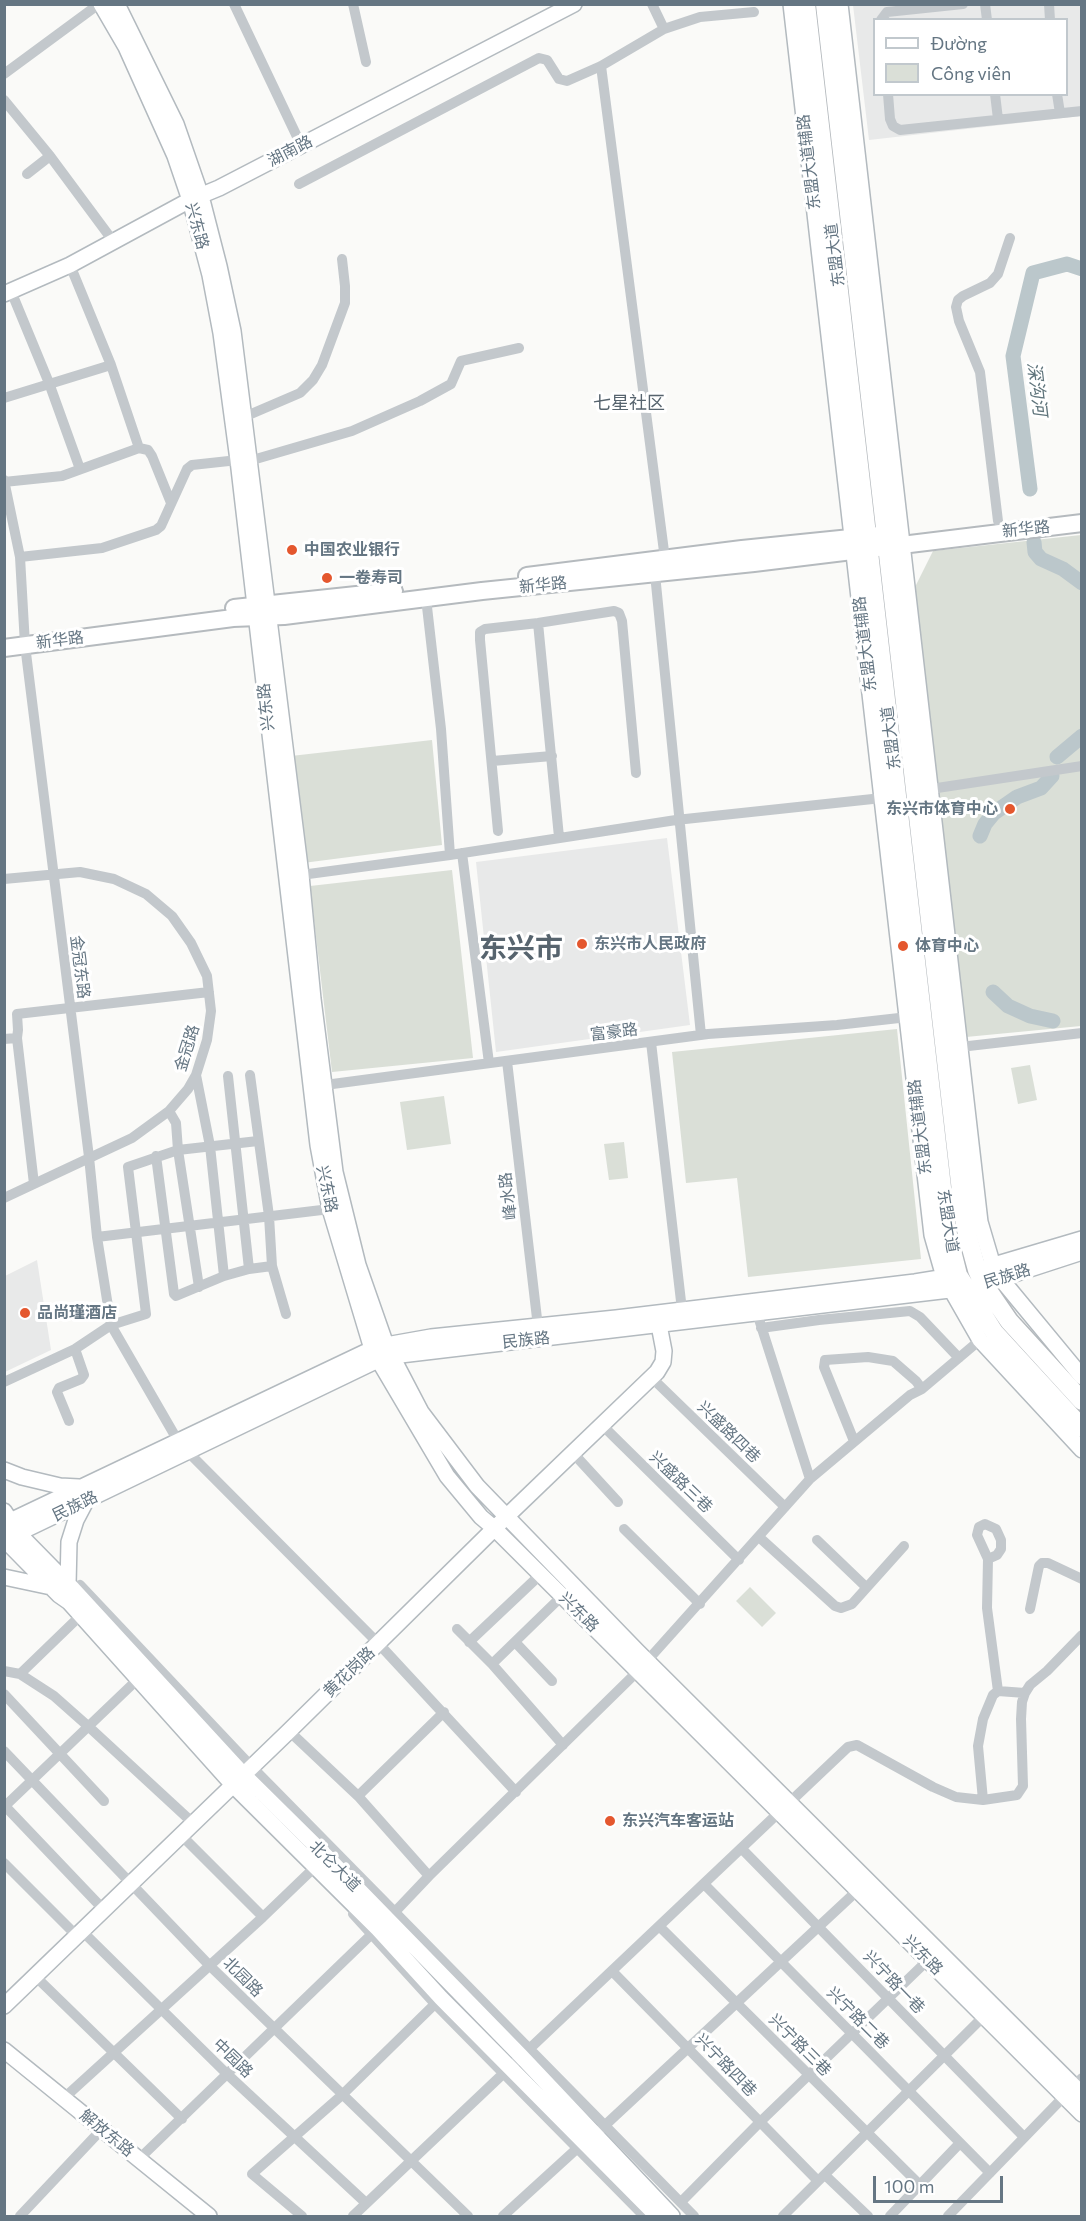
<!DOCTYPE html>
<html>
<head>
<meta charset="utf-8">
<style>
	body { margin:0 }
	#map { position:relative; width:1086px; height:2221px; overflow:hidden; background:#fafaf8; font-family:Commissioner,sans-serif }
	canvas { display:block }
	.frame { position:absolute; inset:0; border:6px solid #657683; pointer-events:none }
	.legend { position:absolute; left:873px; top:18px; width:195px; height:78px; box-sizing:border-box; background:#fff; border:2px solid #c1c8cd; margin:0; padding:8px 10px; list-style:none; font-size:18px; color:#657683 }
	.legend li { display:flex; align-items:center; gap:12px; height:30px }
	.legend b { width:30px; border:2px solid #c1c8cd }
	.scale { position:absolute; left:873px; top:2176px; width:130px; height:27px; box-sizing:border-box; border:3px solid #657683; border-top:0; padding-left:8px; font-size:18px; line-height:21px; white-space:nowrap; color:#657683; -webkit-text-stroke:4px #fff; paint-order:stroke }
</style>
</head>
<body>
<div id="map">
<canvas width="1086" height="2221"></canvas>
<div class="frame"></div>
<ul class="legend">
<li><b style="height:8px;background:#fff"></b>Đường</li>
<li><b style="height:16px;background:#dadfd7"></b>Công viên</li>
</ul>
<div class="scale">100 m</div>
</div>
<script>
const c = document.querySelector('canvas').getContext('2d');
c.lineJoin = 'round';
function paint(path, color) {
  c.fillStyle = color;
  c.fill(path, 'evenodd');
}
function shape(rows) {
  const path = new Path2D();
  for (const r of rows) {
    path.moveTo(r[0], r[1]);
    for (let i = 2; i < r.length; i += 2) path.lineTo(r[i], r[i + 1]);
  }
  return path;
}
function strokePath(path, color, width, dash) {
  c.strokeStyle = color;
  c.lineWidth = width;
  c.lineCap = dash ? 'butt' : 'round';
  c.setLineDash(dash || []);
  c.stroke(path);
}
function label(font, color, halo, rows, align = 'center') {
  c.font = font + ' Commissioner,"Noto Sans SC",sans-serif';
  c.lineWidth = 6;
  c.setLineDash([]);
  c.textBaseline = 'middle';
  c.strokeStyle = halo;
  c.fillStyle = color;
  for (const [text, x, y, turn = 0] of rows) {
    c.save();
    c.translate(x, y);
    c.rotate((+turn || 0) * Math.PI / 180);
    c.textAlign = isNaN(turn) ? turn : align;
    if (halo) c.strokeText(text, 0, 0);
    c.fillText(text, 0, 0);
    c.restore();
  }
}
const built = shape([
	[853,5,1081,5,1081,116,869,140],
	[874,20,1066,20,1066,94,874,94],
	[667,838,690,1025,496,1052,476,862],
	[37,1260,51,1350,5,1372,5,1276]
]);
const green = shape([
	[1081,535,1081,1026,966,1037,913,591,933,551],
	[432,740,442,845,303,863,291,756],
	[452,870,473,1058,332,1072,310,886],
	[897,1029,921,1259,748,1277,737,1178,686,1183,672,1052],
	[1030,1065,1037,1100,1018,1104,1011,1068],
	[444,1096,451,1144,407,1150,400,1102],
	[624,1142,628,1178,609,1180,604,1144],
	[750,1587,776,1613,762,1627,736,1601]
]);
const river = shape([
	[1030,489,1013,356,1033,273,1067,264,1082,269],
	[1034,542,1035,552,1041,559,1063,569,1082,583],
	[1057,757,1082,736],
	[980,836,985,824,994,813,1017,797,1041,788,1052,776],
	[993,992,1008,1006,1030,1016,1053,1021]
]);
const street = shape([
	[234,4,301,145],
	[353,4,366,62],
	[652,4,664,29],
	[985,4,987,20],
	[1049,4,1050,20],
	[881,20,887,12,963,4],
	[601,66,665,559],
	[4,74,99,4],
	[888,94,890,119,893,126,900,130,1082,111],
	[995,94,998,119],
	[1057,94,1060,113],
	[4,100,50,156,113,241],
	[27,174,50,156],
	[299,184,539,58,547,60,559,79,567,81,601,66,664,29,700,17,754,12],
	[70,265,111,365,139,448,148,450,152,456,171,503],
	[11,291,49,383,80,469],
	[4,398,111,365],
	[244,417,300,393,313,380,322,365,345,303,345,286,342,259],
	[249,461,352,431,420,401,451,384,461,361,519,348],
	[4,480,20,557,25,645,89,1157,97,1237,111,1325,178,1441],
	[4,482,62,476,139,448],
	[998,521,980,372,959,321,956,307,958,300,963,296,990,283,998,274,1010,238],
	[20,557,102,548,156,530,161,526,187,469,192,465,238,460],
	[655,574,701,1035],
	[426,598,441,729,450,855],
	[538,623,559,837],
	[492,761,552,756],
	[924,790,1082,766],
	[498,831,480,640,480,632,485,629,538,623,614,611,619,613,622,621,636,773],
	[462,853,489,1063],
	[301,875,450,855,676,820,882,798],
	[4,879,80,872,114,879,146,894,172,916,191,943,207,976,211,1011,207,1040,196,1075,188,1089,169,1111,132,1138,4,1198],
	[17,1038,18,1030,17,1014,209,992],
	[4,1039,17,1038,34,1184],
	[651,1042,682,1310],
	[960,1047,1082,1033],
	[507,1061,538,1327],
	[196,1075,210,1146,224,1276],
	[250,1075,269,1216,272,1266,286,1314],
	[228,1076,249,1269],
	[325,1085,708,1034,837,1025,908,1017],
	[169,1111,176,1123,178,1150,199,1287],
	[156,1156,174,1294,176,1296,224,1276,249,1269,272,1266],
	[97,1237,330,1209],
	[761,1328,819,1320,910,1311,920,1317,959,1358],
	[652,1378,785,1507],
	[4,1382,75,1349,111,1325,146,1314,128,1167,178,1150,258,1141],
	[922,1389,980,1340],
	[69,1421,57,1392,59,1388,81,1379,84,1375,75,1349],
	[602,1425,739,1560],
	[188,1452,378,1643,516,1792],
	[573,1453,618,1502],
	[810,1479,910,1395,922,1389,916,1381,893,1361,868,1357,825,1360,824,1367,854,1441],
	[624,1529,700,1604],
	[759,1537,835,1606,841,1608,852,1604,904,1546],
	[817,1540,866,1587],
	[988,1559,997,1555,1001,1549,1001,1540,996,1529,985,1524,979,1527,977,1535,988,1559,987,1608,998,1691],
	[73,1589,80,1585,251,1766,694,2216],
	[1030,1609,1039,1566,1042,1563,1048,1563,1082,1579],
	[457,1629,492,1664,563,1745],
	[469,1642,541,1574],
	[515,1642,552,1681],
	[647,1661,810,1479,757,1313],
	[492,1664,562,1596],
	[4,1671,20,1674,54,1696,89,1727,193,1823],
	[20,1674,81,1615],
	[4,1694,104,1801],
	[289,1731,358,1796,444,1712],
	[4,1751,210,1966,468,2216],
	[358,1796,429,1876],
	[983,1800,978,1746,983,1719,993,1695,998,1691,1025,1693],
	[4,1805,104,1910],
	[4,1807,139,1678],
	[181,1835,263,1917],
	[742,1849,1024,2137],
	[4,1863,77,1936],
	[704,1884,990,2173],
	[353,1914,435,2004,644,2216],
	[391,1916,429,1876,638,1671],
	[659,1926,920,2185],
	[82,1931,227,2074,366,2203],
	[612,1971,818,2181],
	[35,1976,182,2119],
	[64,2098,263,1917,315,1867],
	[601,2129,858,1890],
	[139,2159,376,1930],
	[825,2175,868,2216],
	[681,2202,760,2122,928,1960],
	[20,2216,102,2129],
	[302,2216,252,2174,342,2095,439,2000],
	[353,2216,848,1747,857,1745,933,1787,956,1797,983,1800,1017,1795,1023,1786,1021,1719,1022,1702,1025,1693,1030,1685,1047,1671,1082,1635],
	[503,2216,582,2144],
	[783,2216,984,2016],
	[890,2216,960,2143],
	[948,2216,1082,2078]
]);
const secondary = shape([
	[101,4,126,47,175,156,190,200,210,275,221,333,238,460,318,1145,330,1209,372,1349,447,1476,481,1517,494,1528,1082,2114],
	[117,4,176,124,201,196,219,266,233,331,301,875,313,999,335,1172,358,1265,386,1345,421,1412,477,1486,637,1651,1082,2094],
	[791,4,932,1235,944,1277,980,1340,1082,1450],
	[840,4,980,1222,993,1266,1001,1279,1082,1377],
	[4,294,70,265,190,200,219,188,574,4],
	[984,1268,1082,1239],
	[993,1281,1082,1252],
	[4,1470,22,1477,60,1486,79,1487],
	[4,1511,19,1534,73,1589,243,1774,326,1856,521,2056,672,2216],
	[4,1524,372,1349,386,1345,431,1337,616,1318,915,1282,952,1276],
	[4,1539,59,1595,69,1602,233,1785,378,1929,441,1998,657,2216],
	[4,1540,378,1360,392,1356,958,1289],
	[4,1577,51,1587],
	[68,1585,69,1542,76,1520,86,1501],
	[4,2006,289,1731,506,1517,657,1372,663,1362,664,1351,659,1325],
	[4,2050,209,2216]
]);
const primary = shape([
	[527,576,742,549,880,535],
	[234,608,394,591],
	[4,648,233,618,284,616,482,591,754,563,1082,523]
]);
const highway = shape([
	[806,4,947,1231,958,1275,994,1332,1082,1428],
	[825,4,965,1226,977,1270,983,1283,1009,1321,1082,1401]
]);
const markers = [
	[292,550,6,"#e4572e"],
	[327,578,6,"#e4572e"],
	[1010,809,6,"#e4572e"],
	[582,944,6,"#e4572e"],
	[903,946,6,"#e4572e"],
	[25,1313,6,"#e4572e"],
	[610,1821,6,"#e4572e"]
];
const streetNames = [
	["湖南路",290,151,-27],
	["东盟大道辅路",809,162,-97],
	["兴东路",197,226,75],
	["东盟大道",835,255,-97],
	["新华路",1026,529,-6],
	["新华路",543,585,-6],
	["新华路",60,640,-7],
	["东盟大道辅路",865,644,-97],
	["兴东路",266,707,-96],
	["东盟大道",891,738,-97],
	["金冠东路",80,967,83],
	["富豪路",614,1032,-7],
	["金冠路",187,1048,-73],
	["东盟大道辅路",920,1127,-97],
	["兴东路",327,1189,78],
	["峰水路",508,1196,-97],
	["东盟大道",948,1221,81],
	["民族路",1007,1276,-17],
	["民族路",526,1340,-6],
	["兴盛路四巷",729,1432,44],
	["兴盛路三巷",681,1482,44],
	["民族路",75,1506,-26],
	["兴东路",579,1612,45],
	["黄花岗路",349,1672,-44],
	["北仑大道",335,1866,45],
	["兴东路",923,1955,45],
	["北园路",243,1977,45],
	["兴宁路一巷",894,1982,46],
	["兴宁路二巷",858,2018,45],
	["兴宁路三巷",800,2045,45],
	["中园路",233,2058,44],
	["兴宁路四巷",726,2065,46],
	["解放东路",107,2133,39]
];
const poiNames = [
	["中国农业银行",304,550],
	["一卷寿司",339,578],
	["东兴市体育中心",998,809,"right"],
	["东兴市人民政府",594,944],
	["体育中心",915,946],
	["品尚瑾酒店",37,1313],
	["东兴汽车客运站",622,1821]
];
const waterNames = [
	["深沟河",1037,389,83]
];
const neighbourhoodNames = [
	["七星社区",629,403]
];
const townNames = [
	["东兴市",521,949]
];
paint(built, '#e8e9e9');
paint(green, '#dadfd7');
strokePath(river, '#bbc7cb', 15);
strokePath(secondary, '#b3babf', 18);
strokePath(primary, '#b5babe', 20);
strokePath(highway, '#b4b9bd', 21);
strokePath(street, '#c3c8cc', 10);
strokePath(secondary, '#fff', 15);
strokePath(primary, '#fff', 16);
strokePath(highway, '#fff', 18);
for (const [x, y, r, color] of markers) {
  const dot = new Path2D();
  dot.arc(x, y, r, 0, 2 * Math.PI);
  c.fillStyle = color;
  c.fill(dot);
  strokePath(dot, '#fff', 2);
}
label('16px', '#657683', '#fff', streetNames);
label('bold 16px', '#657683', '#fff', poiNames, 'left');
label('italic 18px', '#60757c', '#fff', waterNames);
label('18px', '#57646e', '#fff', neighbourhoodNames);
label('bold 28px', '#57646e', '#fff', townNames);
</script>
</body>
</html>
